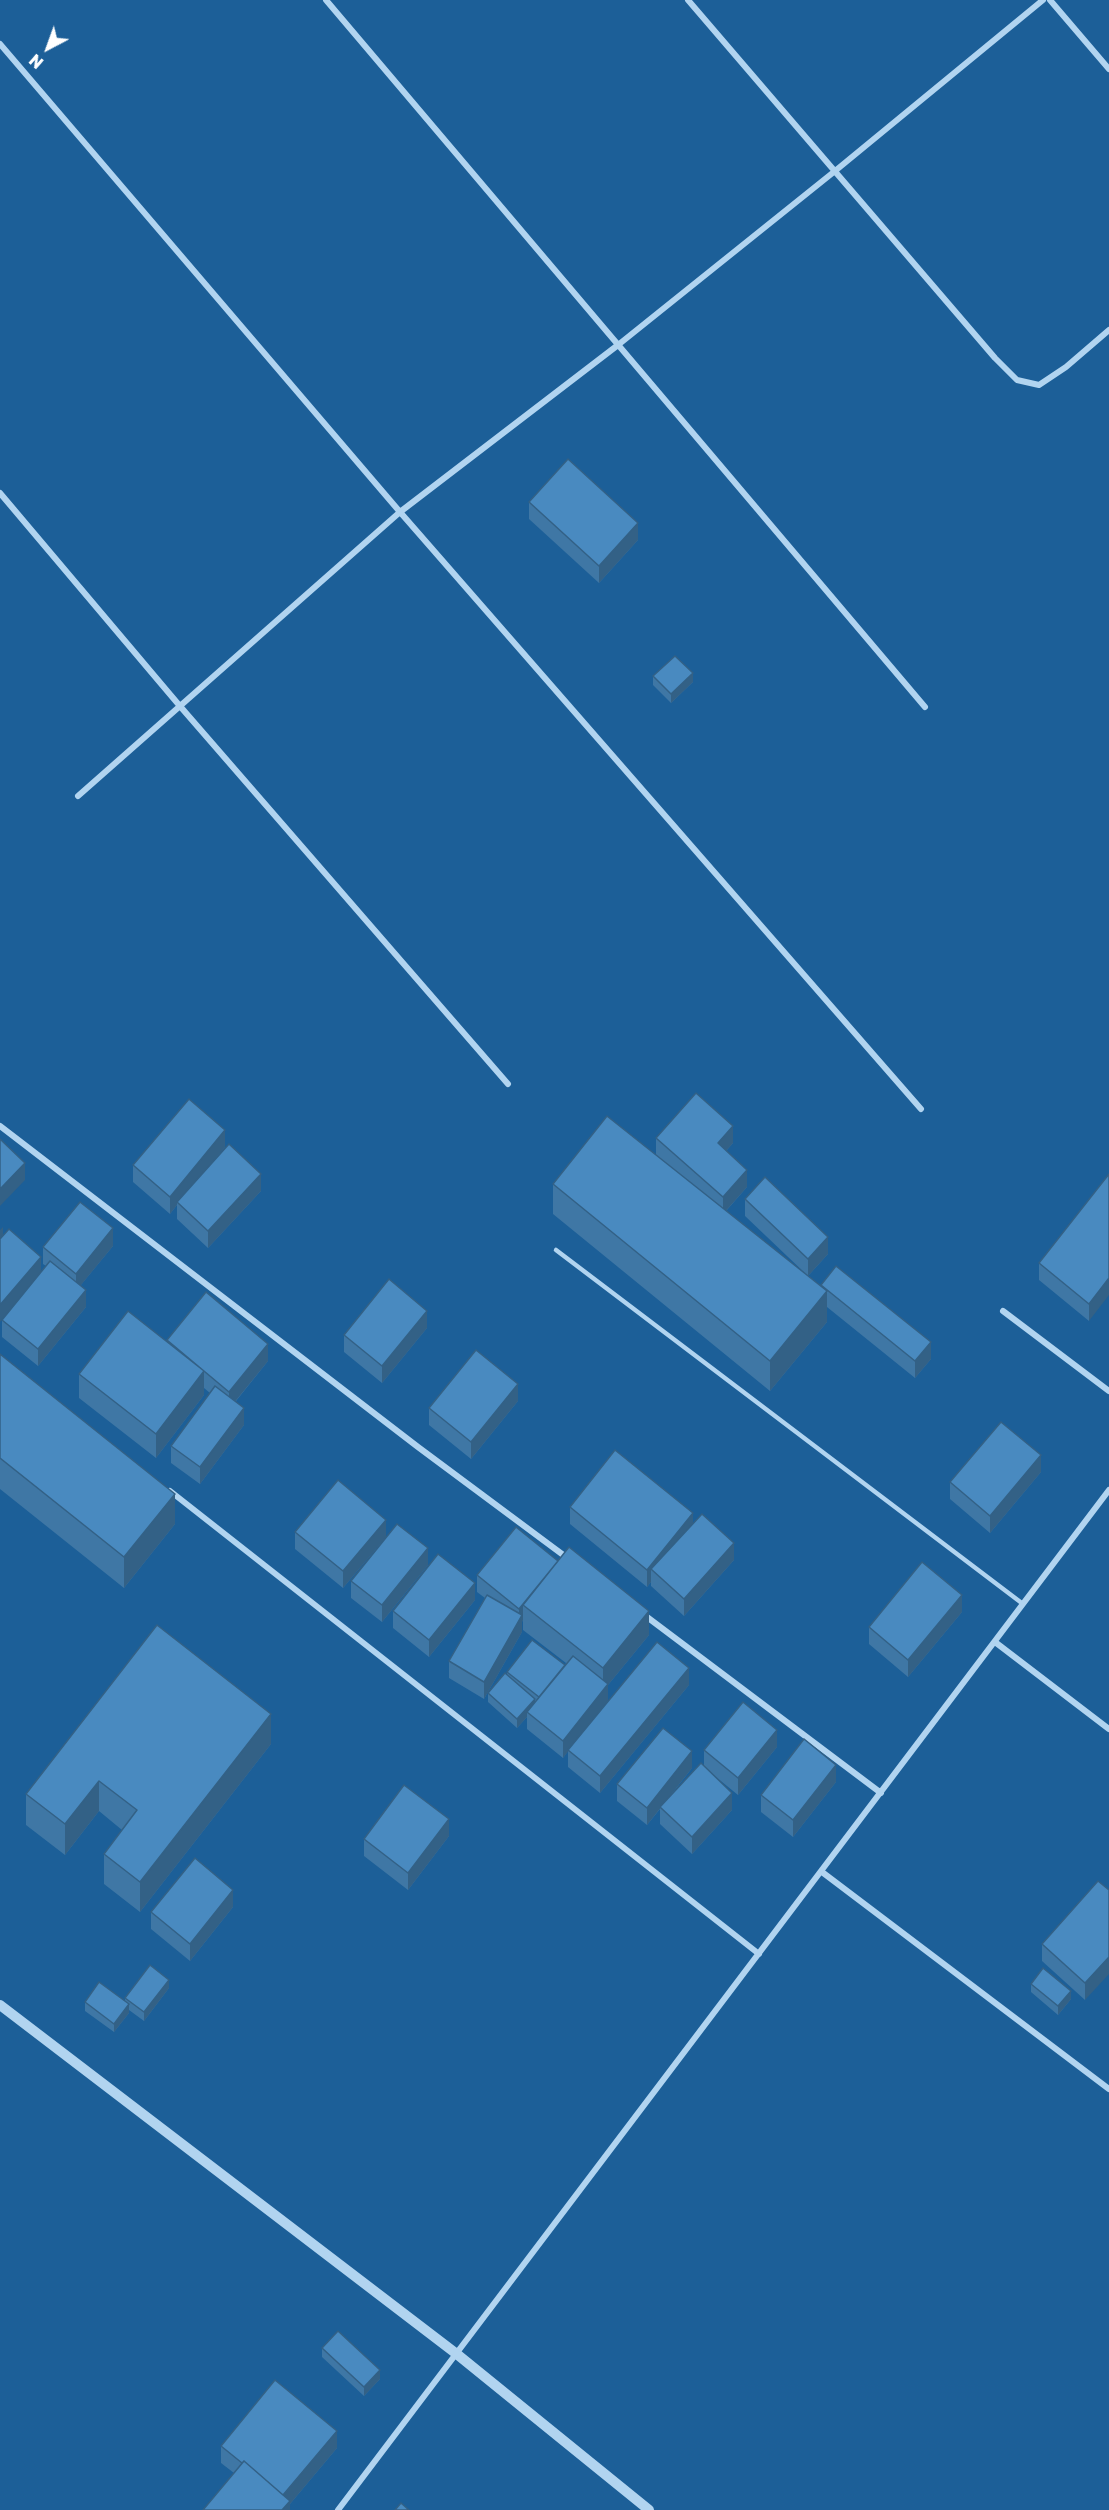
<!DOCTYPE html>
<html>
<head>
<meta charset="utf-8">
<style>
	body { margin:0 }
	#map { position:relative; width:1109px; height:2510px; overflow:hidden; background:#1c5f98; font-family:"Golos Text",sans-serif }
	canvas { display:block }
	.north { position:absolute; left:18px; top:18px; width:60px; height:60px; -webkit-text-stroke:4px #1c5f98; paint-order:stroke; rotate:221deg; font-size:16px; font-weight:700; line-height:24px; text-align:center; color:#fff }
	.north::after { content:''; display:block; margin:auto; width:21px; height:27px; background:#fff; clip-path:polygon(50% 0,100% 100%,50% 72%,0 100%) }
</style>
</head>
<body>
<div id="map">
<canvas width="1109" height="2510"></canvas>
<div class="north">N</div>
</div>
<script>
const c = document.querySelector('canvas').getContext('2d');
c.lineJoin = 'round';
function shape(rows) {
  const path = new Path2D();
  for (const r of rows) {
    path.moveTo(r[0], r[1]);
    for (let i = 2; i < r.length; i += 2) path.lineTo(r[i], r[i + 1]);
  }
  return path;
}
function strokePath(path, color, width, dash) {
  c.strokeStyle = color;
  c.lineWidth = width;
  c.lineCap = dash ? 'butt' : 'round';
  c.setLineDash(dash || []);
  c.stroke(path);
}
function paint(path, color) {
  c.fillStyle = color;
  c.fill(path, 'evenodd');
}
const service = shape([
	[556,1250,1023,1604]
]);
const minor = shape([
	[326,0,925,707],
	[688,0,995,358,1017,380,1039,385,1066,367,1109,330],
	[1050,0,1109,69],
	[0,44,400,512,921,1109],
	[0,493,179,705,508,1084],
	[78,796,400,512,618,345,835,171,1043,0],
	[0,1126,418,1447,570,1560],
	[1003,1311,1109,1391],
	[170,1491,759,1954],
	[643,1614,881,1793],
	[995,1642,1109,1729],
	[822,1872,1109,2089],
	[338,2510,1109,1490]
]);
const tertiary = shape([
	[0,2005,458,2355,649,2510]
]);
const wall = shape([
	[529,502,638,540,599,583,529,519],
	[653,676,693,682,671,703,653,685],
	[656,1138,733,1143,726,1151,747,1187,726,1211,821,1286,821,1285,931,1359,915,1378,827,1307,827,1322,770,1391,553,1214,553,1184,656,1155],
	[225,1147,207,1168,261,1191,208,1248,177,1219,177,1205,170,1214,133,1182,133,1165],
	[1109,1174,1089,1321,1039,1280,1039,1263],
	[745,1199,828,1254,808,1276,745,1216],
	[3,1236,41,1272,46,1266,43,1264,43,1247,113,1246,80,1286,86,1307,38,1366,2,1337,2,1320,11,1309],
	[427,1328,382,1383,344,1352,344,1335],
	[167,1341,268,1361,236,1401,244,1425,200,1484,171,1463,171,1446,210,1393,204,1388,204,1395,156,1458,79,1398,79,1374],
	[0,1354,175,1524,124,1588,0,1489],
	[518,1401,471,1459,429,1425,429,1408],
	[1041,1472,990,1533,950,1499,950,1482],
	[570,1507,693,1524,734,1560,684,1616,651,1586,651,1582,647,1587,570,1524],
	[295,1532,386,1537,343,1588,295,1549],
	[428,1565,382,1622,351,1598,351,1581],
	[477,1575,649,1635,608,1685,608,1701,689,1685,600,1793,568,1767,568,1751,563,1758,527,1729,527,1717,517,1728,488,1702,488,1693,507,1675,507,1672,565,1665,566,1663,523,1630,523,1620,522,1622,522,1632,484,1699,449,1678,449,1661,485,1598,477,1592],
	[475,1600,429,1657,393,1628,393,1611],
	[962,1612,908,1677,869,1644,869,1627],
	[271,1744,140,1912,104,1884,104,1854,122,1830,99,1811,65,1855,26,1825,26,1794],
	[777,1747,738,1795,711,1773,732,1810,692,1854,660,1824,660,1809,647,1825,617,1801,617,1784,692,1768,667,1800,704,1767,704,1750],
	[836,1782,793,1837,761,1812,761,1795],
	[449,1836,408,1890,364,1856,364,1839],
	[1109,1890,1085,2000,1042,1961,1042,1944],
	[233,1907,190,1961,151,1929,151,1912],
	[1031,1984,1071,1999,1058,2015,1031,1992],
	[169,1988,144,2021,129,2010,129,2013,114,2032,85,2011,85,2002,125,2001,125,1998],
	[322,2348,380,2379,364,2396,322,2357],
	[221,2446,337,2448,290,2504,290,2510,234,2473,221,2463]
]);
const shadedWall = shape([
	[638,523,638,540,599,583,599,566],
	[693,673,693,682,671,703,671,694],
	[733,1126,733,1143,718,1160,718,1143],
	[225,1130,225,1147,178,1203,177,1202,177,1205,170,1214,170,1197],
	[25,1163,25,1180,0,1206,0,1189],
	[747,1170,747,1187,723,1214,723,1197],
	[261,1174,261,1191,208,1248,208,1231],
	[3,1227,3,1244,0,1247,0,1230],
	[113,1228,113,1246,76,1291,76,1274],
	[828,1237,828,1254,808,1276,808,1259],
	[41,1257,41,1274,0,1322,0,1305],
	[1109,1278,1109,1295,1089,1321,1089,1304],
	[86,1290,86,1307,38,1366,38,1349],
	[827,1291,827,1322,770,1391,770,1361],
	[427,1311,427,1328,382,1383,382,1366],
	[931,1342,931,1359,915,1378,915,1361],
	[268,1344,268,1361,229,1409,229,1392],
	[204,1371,204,1395,156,1458,156,1434],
	[518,1384,518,1401,471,1459,471,1442],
	[244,1408,244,1425,200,1484,200,1467],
	[1041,1455,1041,1472,990,1533,990,1516],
	[175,1494,175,1524,124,1588,124,1557],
	[693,1513,693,1530,651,1569,651,1582,647,1587,647,1570],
	[386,1520,386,1537,343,1588,343,1571],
	[734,1543,734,1560,684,1616,684,1599],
	[428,1548,428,1565,382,1622,382,1605],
	[558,1561,523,1605,523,1620,522,1622,522,1632,484,1699,484,1682,519,1620,519,1609],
	[475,1583,475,1600,429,1657,429,1640],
	[962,1595,962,1612,908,1677,908,1660],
	[649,1611,649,1635,608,1685,608,1701,563,1758,563,1741,603,1691,603,1668],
	[689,1668,689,1685,600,1793,600,1776],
	[535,1699,535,1708,527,1712,527,1717,517,1728,517,1719],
	[271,1714,271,1744,140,1912,140,1882],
	[777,1730,777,1747,738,1795,738,1778],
	[692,1751,692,1768,647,1825,647,1808],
	[836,1765,836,1782,793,1837,793,1820],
	[99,1781,99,1811,65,1855,65,1824],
	[732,1793,732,1810,692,1854,692,1837],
	[449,1819,449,1836,408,1890,408,1873],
	[233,1890,233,1907,190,1961,190,1944],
	[1109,1957,1109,1974,1085,2000,1085,1983],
	[169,1980,169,1988,144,2021,144,2012],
	[1071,1991,1071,1999,1058,2015,1058,2006],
	[129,2004,129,2013,114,2032,114,2024],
	[380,2370,380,2379,364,2396,364,2387],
	[337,2431,337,2448,290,2504,290,2510,282,2510,282,2497]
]);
const building = shape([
	[568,459,638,523,599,566,529,502,568,459],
	[675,656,693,673,671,694,653,676,675,656],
	[696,1093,733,1126,718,1143,747,1170,723,1197,656,1138,696,1093],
	[189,1099,225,1130,170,1197,133,1165,189,1099],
	[607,1116,827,1291,770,1361,553,1184,607,1116],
	[0,1139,25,1163,0,1189,0,1139],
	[229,1144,261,1174,208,1231,177,1202,229,1144],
	[1109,1174,1109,1278,1089,1304,1039,1263,1109,1174],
	[765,1177,828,1237,808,1259,745,1199,765,1177],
	[80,1202,113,1228,76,1274,43,1247,80,1202],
	[9,1229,41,1257,0,1305,0,1239,9,1229],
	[50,1261,86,1290,38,1349,2,1320,50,1261],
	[836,1266,931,1342,915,1361,821,1285,836,1266],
	[389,1279,427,1311,382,1366,344,1335,389,1279],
	[206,1292,268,1344,229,1392,167,1340,206,1292],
	[128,1311,204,1371,156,1434,79,1374,128,1311],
	[476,1350,518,1384,471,1442,429,1408,476,1350],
	[0,1354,175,1494,124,1557,0,1458,0,1354],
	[215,1386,244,1408,200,1467,171,1446,215,1386],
	[1001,1422,1041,1455,990,1516,950,1482,1001,1422],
	[615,1450,693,1513,647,1570,570,1507,615,1450],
	[338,1480,386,1520,343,1571,295,1532,338,1480],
	[702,1514,734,1543,684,1599,651,1569,702,1514],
	[397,1524,428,1548,382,1605,351,1581,397,1524],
	[516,1527,558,1561,519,1609,477,1575,516,1527],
	[569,1547,649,1611,603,1668,523,1605,569,1547],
	[438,1554,475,1583,429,1640,393,1611,438,1554],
	[922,1562,962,1595,908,1660,869,1627,922,1562],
	[487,1595,522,1615,484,1682,449,1661,487,1595],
	[157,1625,271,1714,140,1882,104,1854,137,1810,99,1781,65,1824,26,1794,157,1625],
	[532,1640,565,1665,539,1697,507,1672,532,1640],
	[657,1642,689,1668,600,1776,568,1750,657,1642],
	[573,1656,608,1684,563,1741,527,1712,573,1656],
	[505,1673,535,1699,517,1719,488,1693,505,1673],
	[743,1702,777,1730,738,1778,704,1750,743,1702],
	[663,1728,692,1751,647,1808,617,1784,663,1728],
	[804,1739,836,1765,793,1820,761,1795,804,1739],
	[701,1763,732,1793,692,1837,660,1807,701,1763],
	[404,1785,449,1819,408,1873,364,1839,404,1785],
	[195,1858,233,1890,190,1944,151,1912,195,1858],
	[1098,1881,1109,1890,1109,1957,1085,1983,1042,1944,1098,1881],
	[150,1965,169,1980,144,2012,125,1998,150,1965],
	[1043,1968,1071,1991,1058,2006,1031,1984,1043,1968],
	[99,1982,129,2004,114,2024,85,2002,99,1982],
	[338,2331,380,2370,364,2387,322,2348,338,2331],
	[275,2380,337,2431,283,2495,244,2461,242,2463,221,2446,275,2380],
	[244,2461,290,2501,282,2510,203,2510,244,2461],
	[401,2503,409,2510,395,2510,401,2503]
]);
strokePath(service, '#b1d4f0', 4.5);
strokePath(minor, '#b1d4f0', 6);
strokePath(tertiary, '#b1d4f0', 10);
paint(wall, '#3f77a5');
paint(shadedWall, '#336186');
paint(building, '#498ac0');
strokePath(building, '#336186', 1.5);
</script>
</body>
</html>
